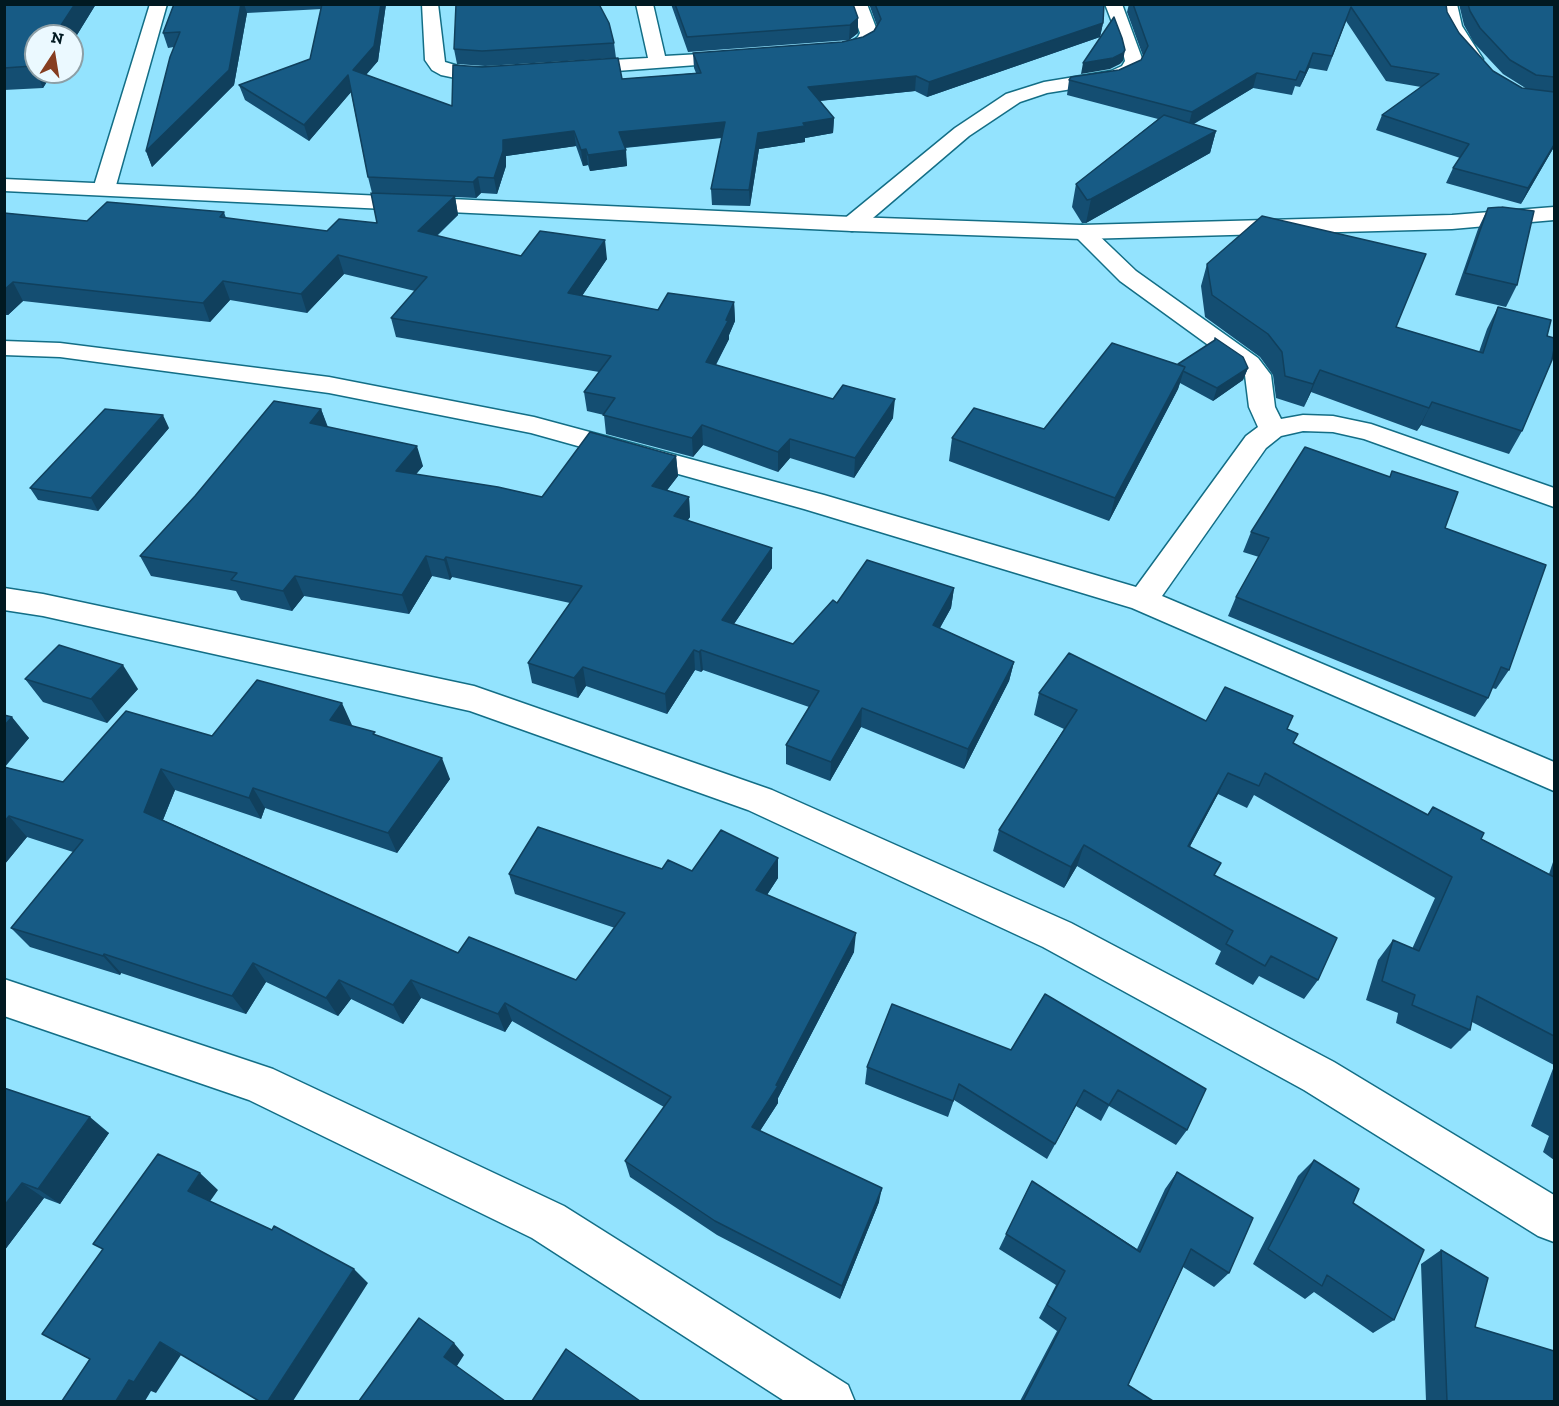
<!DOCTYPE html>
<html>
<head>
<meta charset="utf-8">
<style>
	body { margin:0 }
	#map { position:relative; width:1559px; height:1406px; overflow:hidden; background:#93e3fe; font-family:"Zilla Slab",serif }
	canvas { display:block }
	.frame { position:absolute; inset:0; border:6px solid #011921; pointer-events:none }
	.north { position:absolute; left:24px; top:24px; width:60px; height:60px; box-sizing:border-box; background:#ebf9ff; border:2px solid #8d9fa6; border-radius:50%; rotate:12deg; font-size:16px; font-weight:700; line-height:24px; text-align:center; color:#011921 }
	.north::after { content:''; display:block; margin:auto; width:21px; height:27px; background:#863d20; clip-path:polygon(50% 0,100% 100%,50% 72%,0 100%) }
</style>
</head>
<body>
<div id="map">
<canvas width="1559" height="1406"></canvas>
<div class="frame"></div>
<div class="north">N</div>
</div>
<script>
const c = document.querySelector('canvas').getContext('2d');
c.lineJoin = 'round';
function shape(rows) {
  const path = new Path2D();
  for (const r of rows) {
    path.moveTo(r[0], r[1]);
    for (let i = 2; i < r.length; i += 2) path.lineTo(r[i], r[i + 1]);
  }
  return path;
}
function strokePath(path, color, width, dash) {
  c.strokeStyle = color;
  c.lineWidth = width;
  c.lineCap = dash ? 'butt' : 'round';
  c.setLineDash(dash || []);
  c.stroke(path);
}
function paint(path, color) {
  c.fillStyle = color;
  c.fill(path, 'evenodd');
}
const minor = shape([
	[150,4,167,4,115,189,111,193,104,195,97,193,93,189,150,4],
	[422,4,438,4,445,62,465,68,498,67,505,69,507,73,505,77,465,80,441,75,432,70,425,60,422,4],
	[636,4,653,4,665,56,737,52,743,53,746,57,743,61,737,62,576,74,570,72,567,68,570,64,576,62,648,58,636,4],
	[850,4,867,4,878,33,875,40,862,50,830,56,824,55,821,51,824,47,851,42,858,37,860,33,850,4],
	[1105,4,1122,4,1143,61,1136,74,1116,82,1047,93,1020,102,969,136,860,229,852,231,844,229,841,224,844,219,955,128,1006,94,1044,82,1111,71,1122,66,1125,61,1122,48,1105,4],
	[1440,4,1457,4,1462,26,1483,59,1480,63,1468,63,1444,26,1440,4],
	[1082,225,1090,227,1136,271,1258,358,1271,375,1275,407,1281,419,1303,415,1333,416,1371,424,1554,488,1554,507,1364,439,1333,432,1303,431,1281,436,1266,448,1162,596,1554,762,1554,791,1132,608,804,509,531,433,329,393,60,357,4,355,4,341,60,343,329,377,534,417,824,495,1136,587,1246,436,1258,427,1249,407,1245,375,1240,368,1120,281,1071,232,1074,227,1082,225],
	[4,588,43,594,474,686,772,790,1071,923,1334,1062,1554,1195,1554,1242,1538,1236,1304,1090,1043,947,748,810,470,711,43,616,4,610,4,588],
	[4,979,273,1069,564,1206,848,1385,855,1402,786,1402,532,1238,249,1100,4,1016,4,979]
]);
const tertiary = shape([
	[4,179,852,217,1082,225,1452,215,1554,207,1554,220,1452,229,1082,239,852,231,4,191,4,179]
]);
const wall = shape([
	[4,4,96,4,72,43,36,36,36,72,53,72,43,88,4,90],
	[174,4,386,4,378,61,366,75,452,106,622,79,696,73,694,68,693,53,842,42,863,37,874,31,877,26,869,4,1104,4,1103,23,1100,37,927,97,915,91,820,101,834,118,833,133,805,138,805,142,759,149,750,206,712,205,711,189,722,138,625,148,627,166,590,171,588,165,583,166,576,146,506,156,506,166,497,194,481,193,476,198,455,197,458,215,437,236,521,256,607,259,582,296,658,310,734,302,735,321,729,335,729,339,716,365,893,418,854,478,790,458,778,472,703,445,693,457,606,434,604,415,587,411,584,392,599,372,396,337,391,318,415,291,344,274,307,313,230,300,210,322,23,301,8,315,4,315,4,213,87,221,224,212,226,218,327,231,377,223,372,193,368,177,351,92,309,141,245,100,239,85,310,59,322,9,247,13,234,85,152,167,146,151,174,47,168,48,163,33],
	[671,4,853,4,858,33,849,40,688,52],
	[1129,4,1446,4,1447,12,1459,33,1493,71,1522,88,1527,89,1503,74,1474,43,1464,25,1459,4,1554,4,1554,92,1542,91,1554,147,1521,204,1446,183,1453,168,1460,158,1376,130,1382,115,1421,87,1386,81,1346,21,1327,71,1309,68,1300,87,1295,86,1292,95,1253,88,1194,124,1216,131,1210,153,1086,223,1082,223,1072,207,1076,184,1158,119,1067,95,1069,80,1119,70,1141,60,1143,56,1127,12],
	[614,43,616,58,485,66,457,64,454,49],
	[1488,208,1517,285,1506,307,1455,295,1478,229],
	[1207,264,1396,327,1479,352,1487,329,1498,307,1522,431,1509,454,1421,425,1417,431,1311,392,1304,407,1276,398,1273,375,1260,357,1205,317,1201,286],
	[1215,338,1248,368,1243,380,1213,401,1180,383,1178,389,1109,521,949,461,952,438,1044,429,1178,364,1214,341],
	[321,409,328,427,423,466,416,474,542,497,676,456,678,476,667,490,689,497,690,517,688,520,772,568,734,624,793,644,837,603,954,588,951,608,940,628,1014,662,1009,681,964,769,861,727,830,781,786,764,786,745,809,707,703,670,701,672,695,670,667,714,586,686,578,698,532,683,528,663,570,603,452,577,450,580,432,576,409,614,304,596,292,611,241,600,236,591,151,576,140,556,195,496],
	[169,428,98,511,38,500,30,488],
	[1445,528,1509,670,1496,689,1492,688,1488,698,1475,717,1228,616,1236,597,1259,557,1243,552,1251,532],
	[25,679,138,689,107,723,43,702],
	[1039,693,1206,721,1287,729,1293,743,1427,815,1433,807,1481,839,1549,874,1554,859,1554,1065,1472,1022,1470,1030,1451,1049,1396,1023,1398,1013,1366,1000,1378,960,1393,940,1412,949,1435,898,1254,795,1247,808,1218,794,1190,846,1215,875,1318,980,1304,999,1259,976,1253,985,1215,964,1221,951,1077,866,1064,888,993,851,999,830,1064,729,1034,715],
	[4,715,29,738,5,767,63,782,212,736,352,725,351,725,376,735,450,779,397,853,265,808,261,819,175,790,163,820,458,953,576,980,615,928,515,894,509,874,662,869,692,871,778,858,778,878,767,895,854,952,778,1098,778,1103,760,1131,879,1202,840,1299,717,1235,630,1177,625,1161,664,1107,512,1021,505,1032,421,998,403,1024,351,999,338,1016,266,982,246,1014,121,973,120,975,30,947,11,928,73,852,27,837,4,865],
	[1045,994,1187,1130,1176,1145,1109,1106,1101,1121,1076,1106,1047,1159,954,1100,948,1117,865,1084,867,1067,1011,1050],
	[1554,1066,1554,1160,1543,1152,1549,1136,1531,1126],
	[4,1088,109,1133,60,1204,44,1198,4,1251],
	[1314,1160,1353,1203,1394,1320,1373,1333,1314,1292,1305,1299,1253,1264,1298,1176],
	[1177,1172,1229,1273,1214,1287,1183,1267,1128,1385,1153,1401,1020,1401,1057,1331,1039,1318,1056,1285,999,1249,1032,1181,1137,1249,1165,1189],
	[1441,1250,1475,1327,1554,1401,1426,1401,1421,1264]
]);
const shadedWall = shape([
	[75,4,96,4,72,43,72,36,54,36],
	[241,4,244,4,247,13,234,85,152,167,146,151],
	[381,4,386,4,378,61,357,85,353,70],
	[858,18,858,33,849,40,850,25],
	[1103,23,1100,37,927,97,929,82],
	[1125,50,1123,61,1120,64,1110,69,1081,74,1083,63],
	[1313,53,1309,68,1300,87,1305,73],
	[36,72,53,72,43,88],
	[1257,73,1253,88,1188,127,1192,112],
	[348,75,352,91,309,141,304,125],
	[916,76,915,91,808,102,808,87],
	[834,118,833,133,805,138,805,142,759,149,750,206,749,190,758,133,803,123],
	[725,122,726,137,620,148,619,132],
	[574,131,576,146,506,156,506,166,497,194,494,178,503,140],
	[1216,131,1210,153,1086,223,1091,199],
	[1554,145,1554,147,1521,204,1528,188],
	[586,149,588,165,583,166,581,150],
	[626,150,627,166,590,171,588,155],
	[478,177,481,193,476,198,473,182],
	[455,196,458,215,422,249,418,231],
	[605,240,607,259,571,312,568,293],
	[338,255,344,274,307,313,301,294],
	[223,281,230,300,210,322,203,303],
	[13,282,23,301,8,315,4,310,4,290],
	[734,302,735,321,729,335,729,339,707,381,706,362],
	[1185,367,1178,389,1109,521,1115,498],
	[1248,368,1243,380,1213,401,1217,388],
	[1320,370,1311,392,1304,407,1313,384],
	[895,399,893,418,854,478,855,458],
	[1432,402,1421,425,1417,431,1429,408],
	[321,409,328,429,310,423],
	[163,415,169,428,98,511,91,498],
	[702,425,703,445,693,457,692,438],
	[790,439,790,458,778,472,778,452],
	[417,446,423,466,402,491,396,471],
	[676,456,678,476,655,506,652,486],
	[689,497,690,517,676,536,674,516],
	[772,548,772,568,723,640,722,620],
	[426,556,432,576,409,614,402,595],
	[446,557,452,577,450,580,444,560],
	[295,576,304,596,292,611,283,591],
	[954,588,951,608,930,645,933,625],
	[694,650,695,670,667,714,665,694],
	[701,650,703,670,701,672,699,652],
	[1014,662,1009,681,964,769,968,749],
	[123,665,138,689,107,723,91,699],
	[583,667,586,686,578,698,574,678],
	[342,703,352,725,340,741,330,720],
	[862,708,861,727,830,781,831,762],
	[12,717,29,738,4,767,4,726],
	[442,758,450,779,397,853,388,833],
	[161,769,175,790,158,832,144,812],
	[1228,773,1218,794,1179,867,1188,846],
	[253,788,265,808,261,819,249,798],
	[9,816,27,837,4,865,4,822],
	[1084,845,1077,866,1064,888,1071,867],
	[778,858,778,878,757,910,756,890],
	[856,933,854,952,778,1098,778,1103,752,1143,752,1127,776,1085],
	[104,954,121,973,120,975,103,956],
	[253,963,266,982,246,1014,232,996],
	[339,980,351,999,338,1016,326,998],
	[411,980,421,998,403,1024,393,1005],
	[505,1003,512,1021,505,1032,498,1014],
	[90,1117,109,1133,60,1204,38,1189],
	[200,1173,218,1190,206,1207,188,1191],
	[22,1183,44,1198,4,1251,4,1206],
	[882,1188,879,1202,840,1299,842,1286],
	[354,1269,368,1283,293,1401,268,1401],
	[160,1342,181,1355,156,1393,151,1391,145,1401,116,1401,129,1380],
	[454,1343,464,1355,455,1369,444,1357]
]);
const building = shape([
	[4,4,75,4,54,36,36,36,36,62,33,66,4,68,4,4],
	[174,4,241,4,229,70,146,151,170,57,180,32,163,33,174,4],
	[322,4,381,4,374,46,353,70,452,106,453,65,482,67,618,58,622,79,701,73,693,53,842,42,863,37,874,31,881,19,875,4,1104,4,1103,23,929,82,916,76,808,87,834,118,803,123,805,126,758,133,749,190,711,189,725,122,619,132,626,150,588,155,586,149,581,150,574,131,503,140,503,151,494,178,478,177,473,182,368,177,348,75,304,125,239,85,310,59,322,4],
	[456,4,599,4,609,23,614,43,482,51,454,49,456,4],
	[675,4,853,4,858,18,850,25,687,37,675,4],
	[1133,4,1446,4,1447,12,1459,33,1493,71,1522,88,1554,92,1554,145,1528,188,1453,168,1469,144,1382,115,1439,74,1391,66,1351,7,1332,56,1313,53,1305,73,1300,71,1296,80,1257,73,1192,112,1069,80,1071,77,1119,70,1141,60,1148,46,1133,4],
	[1468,4,1554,4,1554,77,1536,75,1510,60,1480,28,1470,11,1468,4],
	[1114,17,1122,38,1125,50,1123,53,1113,58,1083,63,1114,17],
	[1164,115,1216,131,1091,199,1087,200,1076,184,1164,115],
	[371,193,455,196,418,231,521,256,540,231,605,240,568,293,658,310,668,293,734,302,726,320,728,321,706,362,833,399,843,385,895,399,855,458,790,439,778,452,702,425,692,438,603,415,615,398,584,392,611,356,391,318,427,277,338,255,301,294,223,281,203,303,13,282,4,290,4,213,87,221,107,202,224,212,220,217,327,231,339,219,377,223,371,193],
	[1502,207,1534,211,1517,285,1465,273,1488,208,1502,207],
	[1262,216,1426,254,1396,327,1483,353,1498,307,1551,320,1547,336,1554,338,1554,349,1552,360,1522,431,1432,402,1429,408,1320,370,1313,384,1285,376,1282,352,1268,334,1212,295,1207,264,1262,216],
	[1215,338,1243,357,1248,368,1217,388,1183,371,1185,367,1178,364,1215,340,1215,338],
	[1112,343,1185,367,1115,498,952,438,974,408,1044,429,1112,343],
	[274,401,321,409,310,423,417,446,396,471,498,487,542,497,590,432,676,456,652,486,689,497,674,516,772,548,722,620,793,644,833,600,837,603,867,560,954,588,933,625,1014,662,968,749,862,708,831,762,786,745,819,691,701,650,699,652,694,650,665,694,583,667,574,678,528,663,582,586,446,557,444,560,426,556,402,595,295,576,283,591,231,580,237,573,140,556,195,496,274,401],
	[105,409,163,415,91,498,30,488,105,409],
	[1305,447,1390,477,1392,471,1458,492,1445,528,1546,565,1509,670,1501,667,1488,698,1236,597,1269,538,1251,532,1305,447],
	[59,645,123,665,91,699,25,679,59,645],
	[1069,653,1206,721,1225,687,1293,716,1287,729,1298,734,1293,743,1428,815,1433,807,1484,833,1481,839,1554,877,1554,1036,1477,996,1470,1030,1412,1005,1415,995,1382,981,1393,940,1419,951,1452,877,1265,773,1259,786,1228,773,1188,846,1221,863,1214,875,1337,938,1318,980,1271,956,1265,966,1226,944,1233,931,1084,845,1071,867,999,830,1077,710,1039,693,1069,653],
	[257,680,342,703,330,720,375,732,373,734,442,758,388,833,253,788,249,798,161,769,144,812,458,953,469,937,576,980,625,913,509,874,538,827,662,869,668,860,692,871,721,830,778,858,756,890,856,933,776,1085,778,1086,752,1127,882,1188,842,1286,715,1221,625,1161,671,1097,505,1003,498,1014,411,980,393,1005,339,980,326,998,253,963,232,996,104,954,103,956,11,928,83,840,9,816,4,822,4,767,63,782,126,711,212,736,257,680],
	[4,715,12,717,4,726,4,715],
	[1045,994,1206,1089,1187,1130,1118,1090,1109,1105,1084,1090,1055,1144,959,1084,953,1101,867,1067,892,1004,1011,1050,1045,994],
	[4,1088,90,1117,38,1189,22,1183,4,1206,4,1088],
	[158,1154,200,1173,188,1191,272,1230,274,1226,354,1269,268,1401,259,1401,160,1342,134,1382,129,1380,116,1401,62,1401,90,1359,42,1334,103,1249,93,1244,158,1154],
	[1314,1160,1359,1189,1353,1203,1424,1250,1394,1320,1327,1275,1322,1286,1268,1249,1314,1160],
	[1177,1172,1253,1218,1229,1273,1191,1249,1128,1385,1153,1401,1023,1401,1066,1318,1047,1305,1065,1271,1006,1234,1032,1181,1140,1252,1177,1172],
	[1441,1250,1488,1278,1475,1327,1554,1351,1554,1401,1447,1401,1441,1250],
	[419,1318,454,1343,444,1357,505,1401,359,1401,419,1318],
	[566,1349,640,1401,532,1401,566,1349]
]);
strokePath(minor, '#136e86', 3);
strokePath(tertiary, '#136e86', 3);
paint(minor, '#fff');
paint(tertiary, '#fff');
paint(wall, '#144e72');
paint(shadedWall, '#10405d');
paint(building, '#175b85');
strokePath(building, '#10405d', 1.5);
</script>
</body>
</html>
